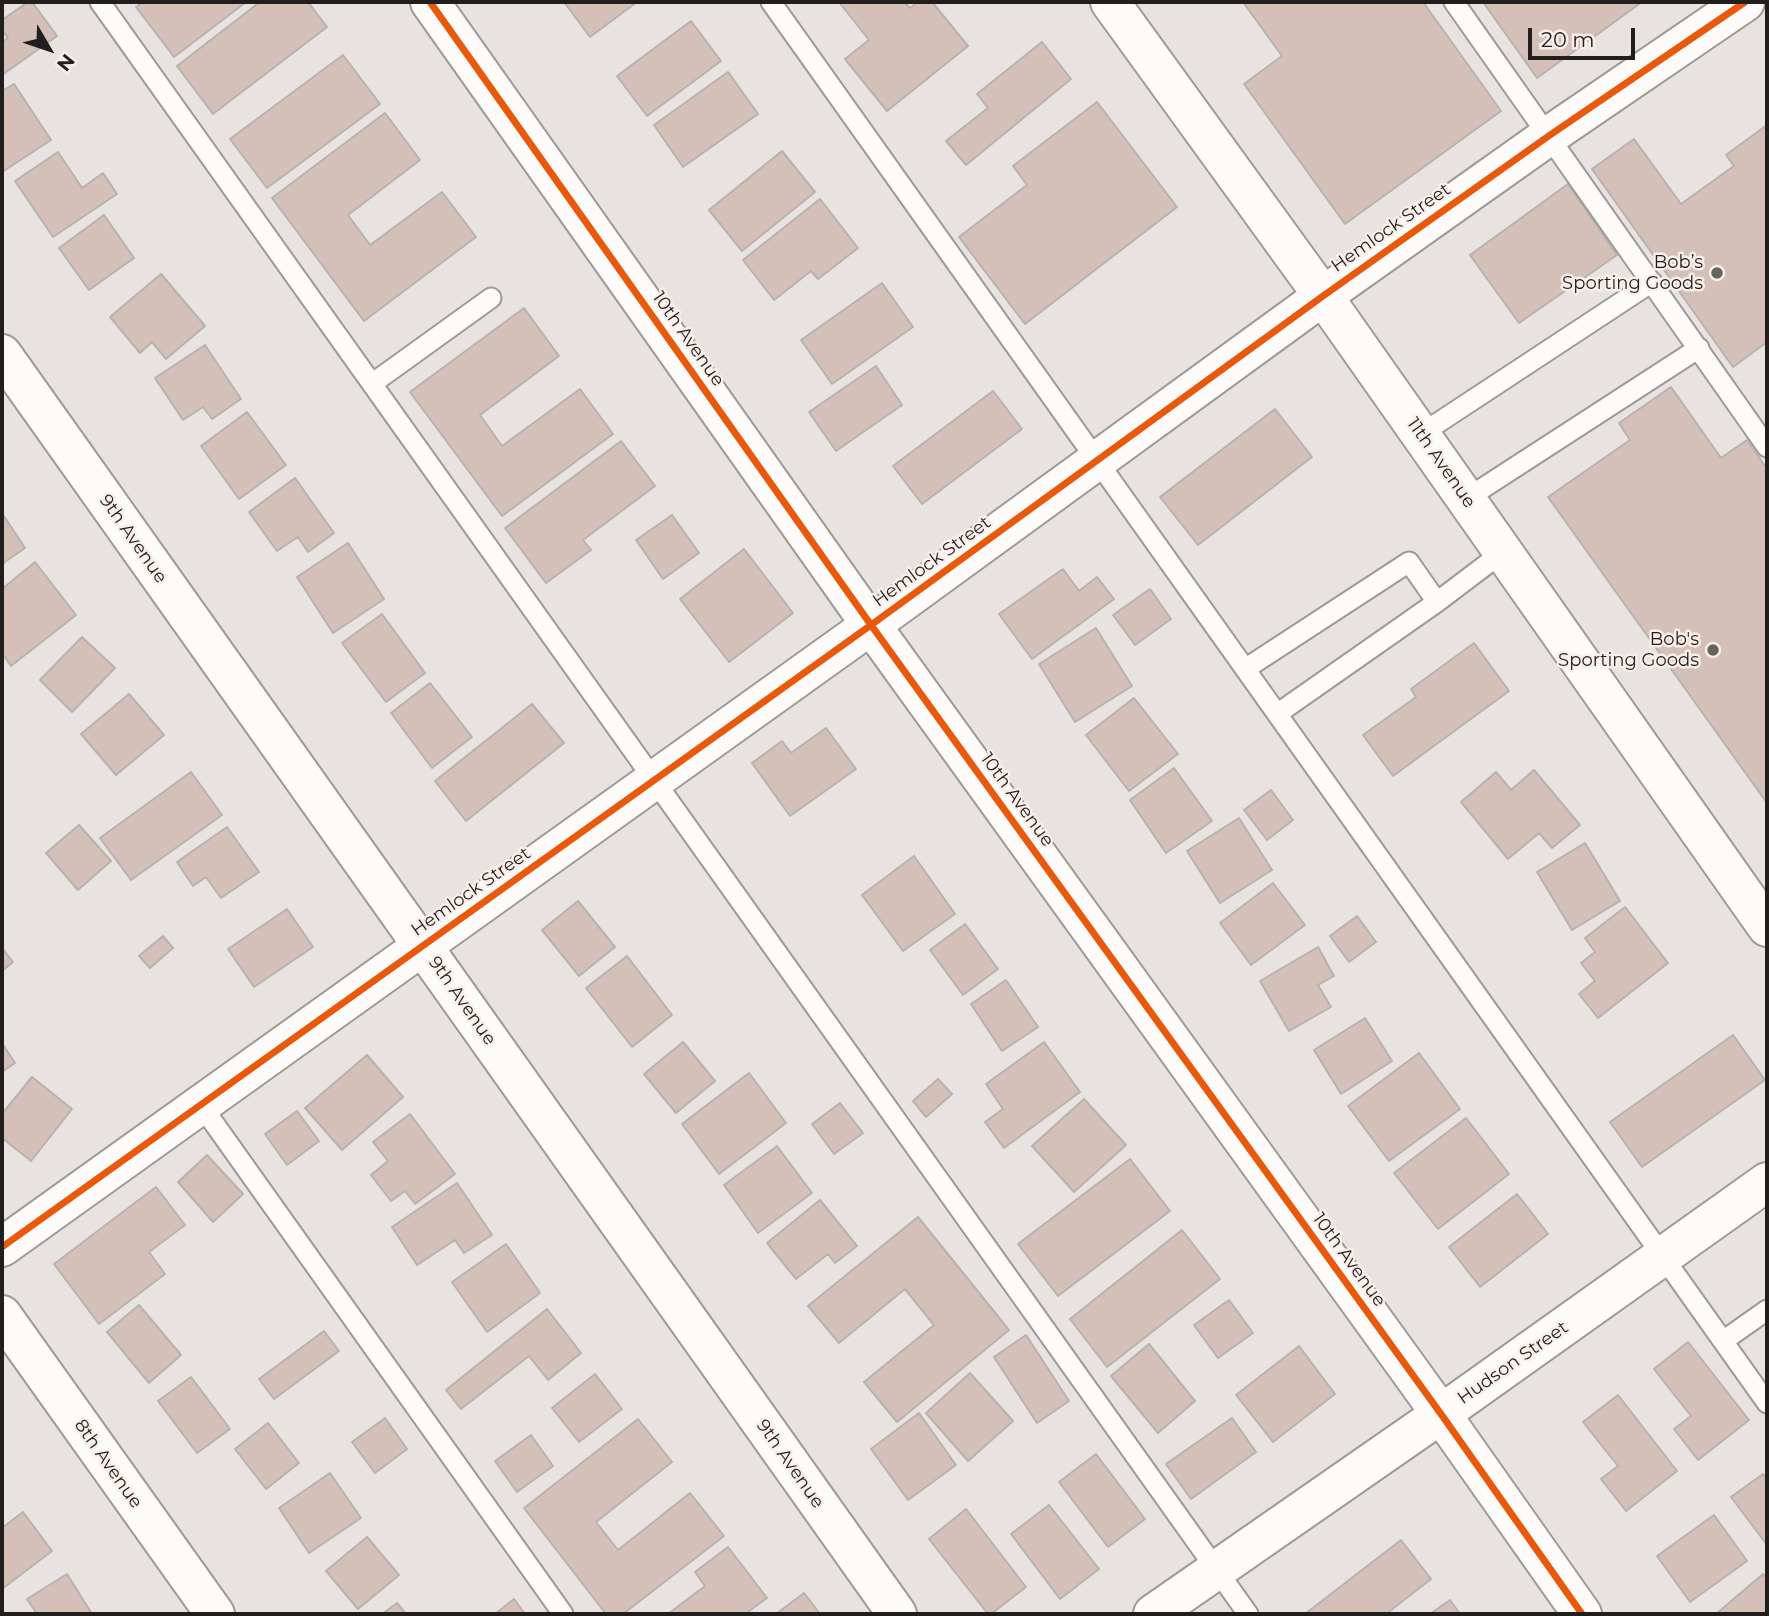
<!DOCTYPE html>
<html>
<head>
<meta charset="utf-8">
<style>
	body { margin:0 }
	#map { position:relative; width:1769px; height:1616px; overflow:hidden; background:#e8e2e0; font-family:Montserrat,sans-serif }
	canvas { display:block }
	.frame { position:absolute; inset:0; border:4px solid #221e1d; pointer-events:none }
	.north { position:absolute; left:14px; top:14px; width:70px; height:70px; -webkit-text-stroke:5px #f8eeea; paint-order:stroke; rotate:129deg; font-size:19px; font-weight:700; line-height:28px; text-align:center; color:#221e1d }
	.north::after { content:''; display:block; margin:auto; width:24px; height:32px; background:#221e1d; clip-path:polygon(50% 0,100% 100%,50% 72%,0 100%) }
	.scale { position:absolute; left:1528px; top:28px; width:107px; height:32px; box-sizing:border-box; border:4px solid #221e1d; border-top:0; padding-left:9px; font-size:21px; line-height:24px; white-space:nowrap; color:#221e1d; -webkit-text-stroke:5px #f8eeea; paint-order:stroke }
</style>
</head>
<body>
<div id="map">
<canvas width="1769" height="1616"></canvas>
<div class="frame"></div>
<div class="north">N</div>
<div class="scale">20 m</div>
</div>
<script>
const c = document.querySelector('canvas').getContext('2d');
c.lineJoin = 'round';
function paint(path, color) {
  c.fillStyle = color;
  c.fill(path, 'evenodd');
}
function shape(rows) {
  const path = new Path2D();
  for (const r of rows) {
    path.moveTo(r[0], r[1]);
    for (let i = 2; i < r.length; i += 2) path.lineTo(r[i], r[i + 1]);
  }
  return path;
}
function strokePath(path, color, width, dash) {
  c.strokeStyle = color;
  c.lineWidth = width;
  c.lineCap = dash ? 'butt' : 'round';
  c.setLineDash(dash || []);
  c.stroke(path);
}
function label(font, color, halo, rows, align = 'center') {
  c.font = font + ' Montserrat,sans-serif';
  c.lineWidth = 5;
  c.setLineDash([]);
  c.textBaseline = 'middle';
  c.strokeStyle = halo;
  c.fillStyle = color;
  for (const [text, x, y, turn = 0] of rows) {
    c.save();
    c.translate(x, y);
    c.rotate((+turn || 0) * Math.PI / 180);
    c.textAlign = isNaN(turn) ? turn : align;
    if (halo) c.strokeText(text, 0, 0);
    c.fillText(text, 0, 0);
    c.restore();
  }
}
const building = shape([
	[28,2,32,2,57,36,2,75,2,42,8,38,2,30,2,20,28,2],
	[143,2,246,2,174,57,136,7,143,2],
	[260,2,308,2,327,27,213,114,177,66,260,2],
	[564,2,637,2,590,37,564,2],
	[839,2,904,2,910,8,918,2,932,2,968,46,887,111,845,59,869,40,839,2],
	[1243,2,1423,2,1501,111,1345,224,1244,84,1282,56,1243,2],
	[1483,2,1642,2,1537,78,1483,2],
	[691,21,721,61,647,116,617,76,691,21],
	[1042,42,1071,79,966,165,946,141,988,108,977,94,1042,42],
	[343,55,380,104,267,188,230,139,343,55],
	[728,72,758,114,683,167,654,125,728,72],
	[14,84,51,140,2,172,2,91,14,84],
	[1097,102,1177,207,1025,324,959,237,1027,185,1013,166,1097,102],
	[385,113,420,160,348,215,370,245,442,192,476,237,364,321,272,198,385,113],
	[1767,125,1767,342,1733,367,1592,169,1634,139,1681,204,1734,166,1726,155,1767,125],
	[782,151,815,192,742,251,709,210,782,151],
	[58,152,82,188,103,173,117,194,53,237,15,181,58,152],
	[1568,184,1617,255,1519,323,1470,255,1568,184],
	[820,199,858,248,818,279,811,271,774,300,743,260,820,199],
	[104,215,134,258,89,290,59,248,104,215],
	[161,274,205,326,166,359,152,342,140,353,110,317,161,274],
	[882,283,913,327,832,384,801,340,882,283],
	[524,308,559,356,480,415,502,446,580,389,613,434,502,516,410,392,524,308],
	[205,345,241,399,212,419,203,407,183,420,155,378,205,345],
	[876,366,902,405,836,451,809,412,876,366],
	[1671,387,1721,458,1747,440,1767,469,1767,803,1548,497,1630,440,1619,423,1671,387],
	[993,391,1022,429,922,504,893,466,993,391],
	[1275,409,1312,457,1198,545,1160,497,1275,409],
	[247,412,286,465,239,499,201,446,247,412],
	[621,441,655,486,583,540,591,550,546,583,505,528,621,441],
	[295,478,334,533,308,552,298,537,277,551,249,512,295,478],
	[2,513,25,548,2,564,2,513],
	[672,515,699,553,663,579,636,540,672,515],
	[348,543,384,599,333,633,297,577,348,543],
	[744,549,793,613,729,662,680,599,744,549],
	[35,562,76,615,11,666,2,653,2,589,35,562],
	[1063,569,1079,591,1097,577,1114,599,1032,659,999,614,1063,569],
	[1150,589,1171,619,1135,645,1113,615,1150,589],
	[382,614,425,673,386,702,342,643,382,614],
	[1096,628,1132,686,1075,722,1039,664,1096,628],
	[82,637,115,668,72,712,40,680,82,637],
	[1474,643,1509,691,1393,776,1363,735,1416,697,1411,689,1474,643],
	[430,683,472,737,432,768,391,713,430,683],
	[129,694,164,735,116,775,81,734,129,694],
	[1134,698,1178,754,1129,791,1086,735,1134,698],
	[532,704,564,743,466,821,435,781,532,704],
	[826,728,856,769,790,816,752,763,782,741,791,753,826,728],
	[1174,768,1212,821,1166,853,1130,800,1174,768],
	[1534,770,1580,825,1552,848,1539,833,1508,859,1461,802,1496,772,1511,790,1534,770],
	[191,772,222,815,131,880,100,838,191,772],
	[1271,790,1293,820,1267,840,1244,810,1271,790],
	[1239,818,1272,870,1220,903,1187,851,1239,818],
	[79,825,111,861,78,890,46,853,79,825],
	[227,827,259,872,221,898,206,877,193,886,177,862,227,827],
	[1585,843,1620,901,1572,930,1537,872,1585,843],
	[914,856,955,914,903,951,862,895,914,856],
	[1273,883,1305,925,1251,965,1220,923,1273,883],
	[578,901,615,947,579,976,542,930,578,901],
	[1625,907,1668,963,1598,1018,1579,994,1595,981,1581,963,1595,952,1585,938,1625,907],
	[287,909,313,947,254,987,228,949,287,909],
	[1357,916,1376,942,1349,962,1330,936,1357,916],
	[965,924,998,969,963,995,930,950,965,924],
	[163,936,173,948,150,968,139,956,163,936],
	[1318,947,1334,976,1318,985,1331,1007,1289,1031,1260,981,1318,947],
	[2,948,13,962,2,971,2,948],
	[627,956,672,1015,632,1047,586,988,627,956],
	[1006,980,1038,1027,1002,1051,971,1004,1006,980],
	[1365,1018,1392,1061,1341,1094,1314,1050,1365,1018],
	[1733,1035,1765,1080,1642,1167,1610,1122,1733,1035],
	[683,1042,715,1081,676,1113,644,1074,683,1042],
	[1044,1042,1080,1092,1004,1148,985,1122,1003,1109,986,1084,1044,1042],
	[2,1043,15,1063,2,1072,2,1043],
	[1419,1053,1460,1109,1389,1161,1348,1106,1419,1053],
	[367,1055,403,1097,342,1150,305,1108,367,1055],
	[749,1073,786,1123,719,1174,682,1124,749,1073],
	[32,1077,72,1109,31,1161,2,1138,2,1114,32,1077],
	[938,1079,952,1094,926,1117,913,1101,938,1079],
	[1084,1099,1126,1145,1074,1192,1032,1146,1084,1099],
	[840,1103,863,1133,834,1154,812,1124,840,1103],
	[297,1111,319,1141,287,1165,265,1134,297,1111],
	[410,1114,455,1174,415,1204,405,1191,391,1201,371,1175,388,1161,373,1142,410,1114],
	[1466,1118,1509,1174,1438,1229,1394,1173,1466,1118],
	[777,1146,812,1193,758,1233,724,1185,777,1146],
	[207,1155,243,1194,213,1222,178,1182,207,1155],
	[1130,1159,1170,1211,1058,1296,1018,1244,1130,1159],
	[457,1183,492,1235,464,1253,455,1240,417,1265,392,1227,457,1183],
	[156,1187,185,1225,149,1252,165,1274,99,1324,54,1264,156,1187],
	[1517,1194,1548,1234,1480,1287,1449,1247,1517,1194],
	[820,1200,857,1246,835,1263,828,1254,796,1279,767,1243,820,1200],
	[918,1217,1009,1330,897,1422,864,1382,934,1325,905,1289,839,1343,808,1306,918,1217],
	[1182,1230,1220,1279,1107,1367,1070,1319,1182,1230],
	[506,1244,540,1293,487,1332,452,1282,506,1244],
	[1229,1300,1253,1333,1218,1358,1194,1325,1229,1300],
	[139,1305,181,1355,149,1383,107,1332,139,1305],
	[547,1309,581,1353,548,1380,529,1356,461,1409,446,1390,547,1309],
	[324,1331,339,1351,274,1399,259,1379,324,1331],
	[1026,1335,1069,1401,1037,1423,994,1357,1026,1335],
	[1688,1342,1749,1420,1698,1460,1674,1429,1691,1416,1654,1369,1688,1342],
	[1149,1344,1195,1401,1158,1433,1111,1376,1149,1344],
	[1299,1346,1335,1394,1273,1442,1236,1395,1299,1346],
	[970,1373,1013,1421,968,1461,926,1413,970,1373],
	[595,1374,622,1409,579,1442,552,1408,595,1374],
	[191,1377,230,1429,197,1453,158,1401,191,1377],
	[1618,1395,1677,1471,1626,1511,1601,1479,1618,1466,1583,1422,1618,1395],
	[919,1413,956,1465,908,1500,871,1449,919,1413],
	[385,1418,407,1449,375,1473,352,1442,385,1418],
	[1232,1418,1256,1452,1191,1499,1166,1464,1232,1418],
	[638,1419,672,1462,596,1522,618,1550,690,1493,724,1536,623,1614,606,1614,524,1508,638,1419],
	[268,1423,299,1463,266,1489,235,1449,268,1423],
	[531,1435,553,1466,517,1492,495,1461,531,1435],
	[1096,1454,1145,1519,1108,1547,1059,1482,1096,1454],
	[330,1473,361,1518,309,1553,279,1508,330,1473],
	[1763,1474,1767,1479,1767,1545,1731,1497,1763,1474],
	[1049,1505,1099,1569,1060,1599,1011,1534,1049,1505],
	[966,1509,1026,1587,991,1614,988,1614,929,1539,966,1509],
	[23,1512,52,1551,2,1589,2,1528,23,1512],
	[1714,1515,1747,1561,1690,1602,1657,1556,1714,1515],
	[367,1537,399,1575,358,1609,326,1571,367,1537],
	[1401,1540,1431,1579,1386,1614,1305,1614,1401,1540],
	[728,1547,767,1598,745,1614,668,1614,705,1586,695,1572,728,1547],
	[67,1574,92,1614,37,1614,27,1599,67,1574],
	[1763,1574,1767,1578,1767,1614,1716,1614,1763,1574],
	[804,1593,820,1614,776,1614,804,1593],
	[514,1599,525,1614,495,1614,514,1599],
	[1450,1600,1460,1614,1430,1614,1450,1600],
	[397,1603,406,1614,382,1614,397,1603]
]);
const service = shape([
	[100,2,1248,1614],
	[771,2,1767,1403],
	[1454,2,1767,447],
	[373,383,491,298],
	[1421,434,1652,282],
	[1466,499,1699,348],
	[1245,669,1409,562,1437,602],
	[1277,714,1437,602,1503,552],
	[201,1105,563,1614],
	[1723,1341,1767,1310]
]);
const minor = shape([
	[430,2,871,625,1441,1414,1582,1614],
	[1110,2,1323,296,1767,927],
	[2,354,897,1614],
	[2,1247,871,625,1323,296,1550,135,1745,2],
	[2,1315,215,1614]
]);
const tertiary = shape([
	[1153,1614,1441,1414,1767,1182]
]);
const cycleway = shape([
	[430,2,871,625,1441,1414,1582,1614],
	[2,1247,871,625,1323,296,1550,135,1745,2]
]);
const markers = [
	[1717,273,7,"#676361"],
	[1713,650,7,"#676361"]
];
const streetNames = [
	["Hemlock Street",1391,228,-35],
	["10th Avenue",688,339,55],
	["11th Avenue",1441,463,55],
	["9th Avenue",133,539,55],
	["Hemlock Street",932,562,-36],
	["10th Avenue",1017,800,54],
	["Hemlock Street",471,892,-35],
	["9th Avenue",462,1001,55],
	["10th Avenue",1349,1260,54],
	["Hudson Street",1513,1363,-35],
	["8th Avenue",108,1464,55],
	["9th Avenue",790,1464,55]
];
const poiNames = [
	["Bob’s",1703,263],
	["Sporting Goods",1703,284],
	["Bob's",1699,640],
	["Sporting Goods",1699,661]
];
paint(building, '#d5c0b9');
strokePath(building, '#b6b2b0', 2);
strokePath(service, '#9d9998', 23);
strokePath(minor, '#9d9998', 42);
strokePath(tertiary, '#9d9998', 42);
strokePath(service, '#fcfbfa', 19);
strokePath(minor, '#fcfbfa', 38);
strokePath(tertiary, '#fcfbfa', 38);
strokePath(cycleway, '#e8590c', 7);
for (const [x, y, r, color] of markers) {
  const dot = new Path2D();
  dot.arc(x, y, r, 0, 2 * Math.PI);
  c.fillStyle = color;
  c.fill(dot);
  strokePath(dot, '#f8eeea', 2.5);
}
label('18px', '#221e1d', '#f8eeea', streetNames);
label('18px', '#221e1d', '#f8eeea', poiNames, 'right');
</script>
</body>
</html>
